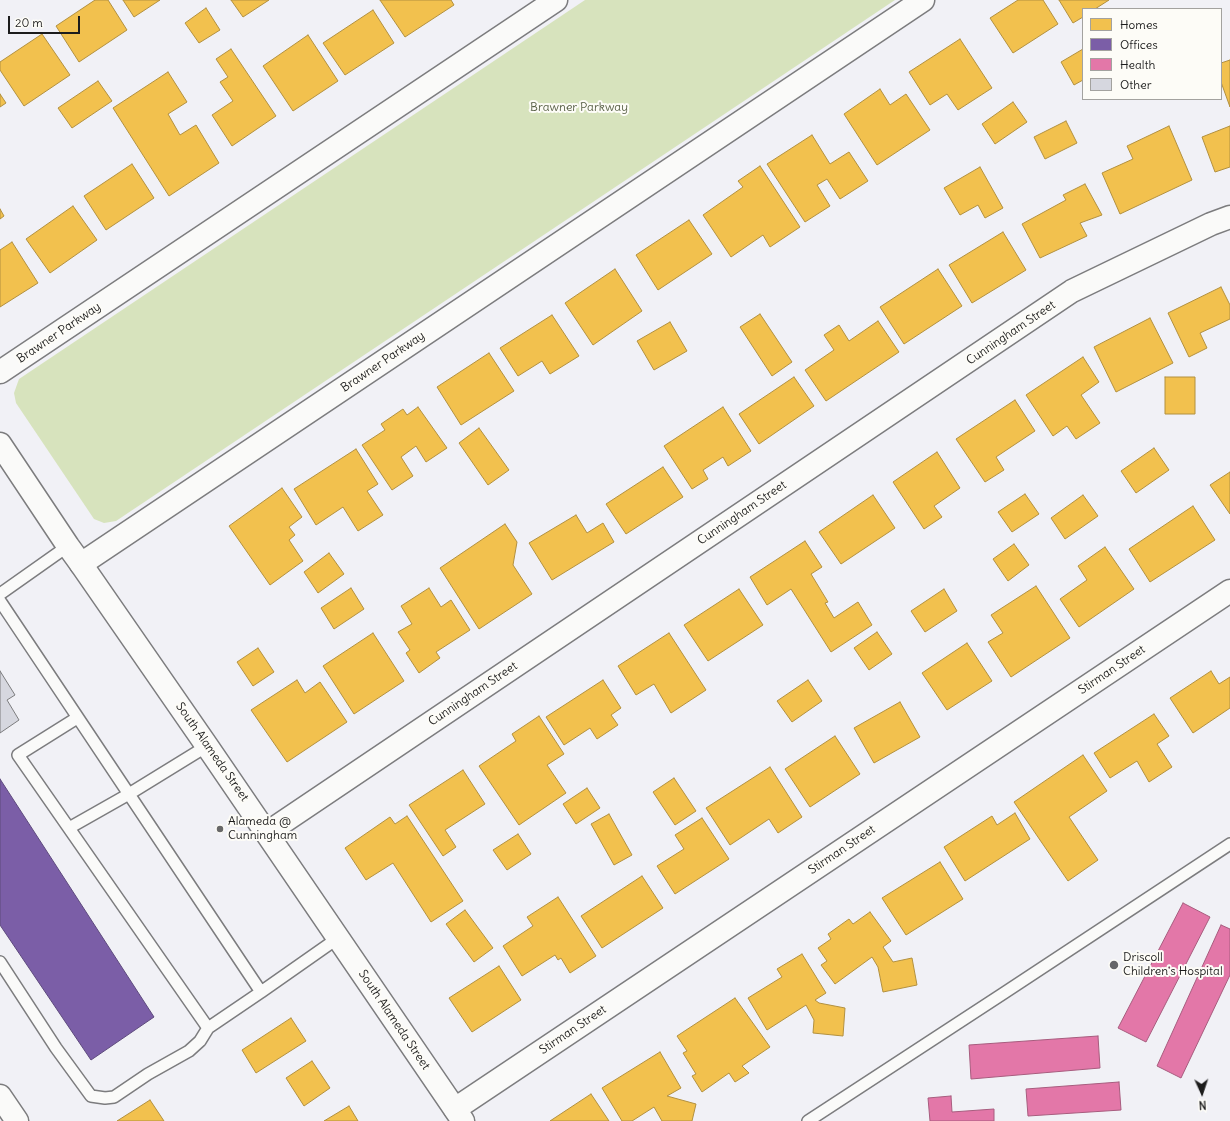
<!DOCTYPE html>
<html>
<head>
<meta charset="utf-8">
<style>
	body { margin:0 }
	#map { position:relative; width:1230px; height:1121px; overflow:hidden; background:#f1f1f6; font-family:Delius,sans-serif }
	canvas { display:block }
	.legend { position:absolute; left:1082px; top:8px; width:140px; height:92px; box-sizing:border-box; background:#fdfcf7; border:1px solid #a3a29f; margin:0; padding:5px 7px; list-style:none; font-size:12px; color:#1c1c1c }
	.legend li { display:flex; align-items:center; gap:8px; height:20px }
	.legend b { width:20px; border:1px solid #a3a29f }
	.north { position:absolute; left:1182px; top:1073px; width:40px; height:40px; -webkit-text-stroke:3px #fdfcf7; paint-order:stroke; rotate:177deg; font-size:11px; font-weight:700; line-height:16px; text-align:center; color:#1c1c1c }
	.north::after { content:''; display:block; margin:auto; width:14px; height:18px; background:#1c1c1c; clip-path:polygon(50% 0,100% 100%,50% 72%,0 100%) }
	.scale { position:absolute; left:8px; top:16px; width:72px; height:18px; box-sizing:border-box; border:2px solid #1c1c1c; border-top:0; padding-left:5px; font-size:12px; line-height:14px; white-space:nowrap; color:#1c1c1c; -webkit-text-stroke:3px #fdfcf7; paint-order:stroke }
</style>
</head>
<body>
<div id="map">
<canvas width="1230" height="1121"></canvas>
<ul class="legend">
<li><b style="height:11px;background:#f2c14e"></b>Homes</li>
<li><b style="height:11px;background:#7b5ea7"></b>Offices</li>
<li><b style="height:11px;background:#e377a8"></b>Health</li>
<li><b style="height:11px;background:#d6d7df"></b>Other</li>
</ul>
<div class="north">N</div>
<div class="scale">20 m</div>
</div>
<script>
const c = document.querySelector('canvas').getContext('2d');
c.lineJoin = 'round';
function paint(path, color) {
  c.fillStyle = color;
  c.fill(path, 'evenodd');
}
function shape(rows) {
  const path = new Path2D();
  for (const r of rows) {
    path.moveTo(r[0], r[1]);
    for (let i = 2; i < r.length; i += 2) path.lineTo(r[i], r[i + 1]);
  }
  return path;
}
function strokePath(path, color, width, dash) {
  c.strokeStyle = color;
  c.lineWidth = width;
  c.lineCap = dash ? 'butt' : 'round';
  c.setLineDash(dash || []);
  c.stroke(path);
}
function label(font, color, halo, rows, align = 'center') {
  c.font = font + ' Delius,sans-serif';
  c.lineWidth = 4;
  c.setLineDash([]);
  c.textBaseline = 'middle';
  c.strokeStyle = halo;
  c.fillStyle = color;
  for (const [text, x, y, turn = 0] of rows) {
    c.save();
    c.translate(x, y);
    c.rotate((+turn || 0) * Math.PI / 180);
    c.textAlign = isNaN(turn) ? turn : align;
    if (halo) c.strokeText(text, 0, 0);
    c.fillText(text, 0, 0);
    c.restore();
  }
}
const green = shape([
	[585,0,895,0,116,521,104,523,94,519,16,403,14,393,19,379]
]);
const homes = shape([
	[95,0,108,0,127,30,79,62,56,26,95,0],
	[123,0,160,0,134,17,123,0],
	[231,0,269,0,243,17,231,0],
	[380,0,451,0,454,5,405,37,380,0],
	[1018,0,1043,0,1058,24,1013,53,990,18,1018,0],
	[1059,0,1109,0,1095,9,1083,9,1083,17,1073,23,1059,0],
	[206,8,220,30,199,43,185,23,206,8],
	[373,10,394,43,345,75,323,43,373,10],
	[42,34,70,75,24,106,0,70,0,62,42,34],
	[308,35,338,81,293,111,263,66,308,35],
	[960,39,992,88,958,110,947,94,930,105,909,72,960,39],
	[231,49,276,116,232,146,212,115,233,101,220,82,228,77,216,59,231,49],
	[1083,49,1083,80,1074,85,1061,62,1083,49],
	[1230,60,1230,107,1221,82,1221,63,1230,60],
	[168,72,187,102,168,114,180,135,196,125,219,163,169,196,113,108,168,72],
	[98,81,112,101,72,128,58,108,98,81],
	[880,89,890,105,906,94,930,130,877,165,844,114,880,89],
	[0,94,6,103,0,107,0,94],
	[1013,102,1027,122,995,144,982,124,1013,102],
	[1066,121,1077,143,1045,159,1034,137,1066,121],
	[1169,126,1192,180,1120,214,1102,173,1133,159,1127,146,1169,126],
	[1230,126,1230,167,1215,172,1202,137,1230,126],
	[812,135,830,164,849,152,868,181,840,199,827,179,817,185,830,206,805,222,767,164,812,135],
	[132,164,154,198,106,230,84,196,132,164],
	[760,166,800,227,770,247,763,235,731,257,703,215,743,187,738,181,760,166],
	[980,167,1003,208,985,218,978,205,960,215,944,188,980,167],
	[1085,184,1102,215,1080,223,1087,236,1040,258,1022,224,1066,200,1063,195,1085,184],
	[73,206,97,240,50,273,26,239,73,206],
	[0,209,4,216,0,219,0,209],
	[689,220,712,254,658,290,636,255,689,220],
	[1003,232,1026,270,972,303,949,265,1003,232],
	[12,242,38,283,0,307,0,250,12,242],
	[615,269,642,311,593,345,565,303,615,269],
	[938,269,962,306,904,344,880,307,938,269],
	[1221,287,1230,305,1230,319,1200,333,1207,348,1189,357,1168,313,1221,287],
	[760,314,792,362,772,376,740,327,760,314],
	[552,315,579,356,550,374,542,361,518,376,500,348,552,315],
	[1150,318,1173,363,1116,392,1094,347,1150,318],
	[878,321,899,352,826,401,805,370,834,350,824,335,839,325,849,341,878,321],
	[670,322,687,351,654,370,637,341,670,322],
	[489,353,514,391,461,425,437,387,489,353],
	[1083,357,1099,382,1081,395,1100,423,1076,439,1067,426,1053,436,1026,395,1083,357],
	[794,377,814,406,759,444,739,414,794,377],
	[1165,377,1195,377,1195,414,1165,414,1165,377],
	[1015,400,1035,431,996,457,1004,470,985,482,956,439,1015,400],
	[418,407,447,448,426,462,416,446,401,457,413,476,392,490,362,445,385,430,381,424,403,409,407,415,418,407],
	[723,407,751,451,728,466,723,457,703,470,708,479,692,489,664,446,723,407],
	[479,428,509,470,488,485,459,443,479,428],
	[1154,448,1169,470,1136,493,1121,471,1154,448],
	[356,449,378,484,367,491,383,515,358,531,343,507,316,525,294,489,356,449],
	[937,452,960,488,934,506,942,517,924,529,893,482,937,452],
	[663,467,683,497,626,534,606,504,663,467],
	[1230,472,1230,514,1210,485,1230,472],
	[282,488,302,517,289,527,295,535,289,540,303,561,270,585,229,526,282,488],
	[1025,494,1039,514,1012,532,998,512,1025,494],
	[873,495,895,528,841,564,819,532,873,495],
	[1083,495,1098,516,1065,539,1051,518,1083,495],
	[1193,506,1215,540,1150,582,1129,549,1193,506],
	[576,515,587,533,603,523,614,542,552,580,529,543,576,515],
	[505,524,517,542,513,565,532,594,479,629,440,568,505,524],
	[805,541,822,567,811,574,828,602,825,603,834,618,858,602,872,625,831,652,791,589,767,605,750,577,805,541],
	[1014,544,1029,565,1008,581,993,559,1014,544],
	[1105,547,1134,589,1079,627,1060,599,1087,580,1078,566,1105,547],
	[329,553,344,574,318,593,304,572,329,553],
	[1036,586,1070,638,1011,677,988,642,1003,633,991,615,1036,586],
	[351,588,364,609,334,629,321,608,351,588],
	[429,588,441,607,451,600,470,630,436,652,440,658,419,673,406,653,410,650,398,632,412,624,401,606,429,588],
	[739,589,763,625,708,661,684,625,739,589],
	[944,589,957,611,925,632,911,611,944,589],
	[877,632,892,654,869,670,854,648,877,632],
	[373,633,404,681,354,714,323,666,373,633],
	[669,633,706,690,671,713,654,684,636,695,618,666,669,633],
	[967,643,992,681,947,710,922,673,967,643],
	[258,648,274,672,253,686,237,662,258,648],
	[1211,671,1219,684,1230,677,1230,708,1193,733,1170,698,1211,671],
	[297,680,305,693,320,682,347,722,287,762,251,710,297,680],
	[603,680,621,708,611,715,618,725,597,739,590,728,564,745,546,717,603,680],
	[808,680,822,701,792,722,777,701,808,680],
	[900,702,920,737,874,763,854,728,900,702],
	[1154,714,1169,736,1157,744,1172,767,1149,782,1137,761,1110,778,1094,753,1154,714],
	[539,716,564,754,547,765,566,793,519,825,479,766,516,741,512,734,539,716],
	[835,736,860,774,810,807,785,769,835,736],
	[1083,755,1107,791,1069,817,1098,860,1068,881,1014,802,1083,755],
	[770,767,802,817,778,833,769,819,730,845,706,808,770,767],
	[463,770,485,804,445,830,456,847,443,856,409,805,463,770],
	[674,778,696,811,675,825,653,792,674,778],
	[587,788,600,808,576,824,563,804,587,788],
	[1015,813,1030,839,965,881,944,847,992,816,997,825,1015,813],
	[609,814,632,855,614,865,591,824,609,814],
	[407,816,463,901,431,922,393,863,366,880,345,848,390,817,395,824,407,816],
	[702,818,729,859,675,894,657,866,684,849,675,835,702,818],
	[518,834,531,854,507,870,493,850,518,834],
	[940,862,963,899,906,935,882,898,940,862],
	[642,876,663,908,602,948,581,916,642,876],
	[558,897,596,956,570,973,561,958,558,960,555,955,522,976,503,946,533,926,527,917,558,897],
	[465,910,493,948,474,962,446,924,465,910],
	[870,912,891,941,883,947,893,962,912,958,917,985,883,992,878,967,872,957,835,984,821,965,827,961,818,948,831,939,828,934,849,919,853,924,870,912],
	[802,954,826,993,815,1000,819,1003,845,1008,843,1036,813,1033,814,1020,806,1005,767,1030,748,998,782,977,777,969,802,954],
	[499,966,521,1000,472,1032,449,998,499,966],
	[735,998,770,1047,742,1066,749,1073,735,1082,729,1073,702,1092,692,1076,696,1074,683,1053,687,1051,677,1036,735,998],
	[291,1018,306,1041,256,1073,242,1050,291,1018],
	[660,1052,681,1088,667,1096,696,1104,692,1121,662,1121,654,1107,632,1121,622,1121,602,1088,660,1052],
	[312,1061,330,1088,304,1106,286,1078,312,1061],
	[591,1094,609,1121,550,1121,591,1094],
	[150,1100,164,1121,117,1121,150,1100],
	[349,1106,358,1121,324,1121,349,1106]
]);
const offices = shape([
	[0,779,154,1017,91,1060,0,925,0,779]
]);
const health = shape([
	[1183,903,1210,917,1146,1042,1118,1028,1183,903],
	[1221,925,1230,929,1230,975,1181,1078,1157,1066,1221,925],
	[1098,1036,1100,1068,971,1079,969,1045,1098,1036],
	[1119,1082,1121,1110,1028,1116,1026,1089,1119,1082],
	[951,1096,952,1112,994,1109,994,1121,930,1121,928,1098,951,1096]
]);
const building = shape([
	[0,671,15,695,7,700,19,720,0,733,0,671]
]);
const service = shape([
	[0,594,68,546],
	[0,601,261,992,338,938],
	[77,718,18,755,208,1028,261,992],
	[69,828,129,794,207,746],
	[0,962,56,1048,91,1096,105,1098,114,1097,148,1074,189,1051,200,1041,208,1028],
	[808,1121,1004,993,1230,844]
]);
const minor = shape([
	[267,833,1072,291,1211,224,1230,217],
	[0,1096,17,1121],
	[455,1109,1230,591]
]);
const tertiary = shape([
	[0,372,556,0],
	[81,564,923,0]
]);
const secondary = shape([
	[0,444,68,546,81,564,207,746,463,1121]
]);
const markers = [
	[220,829,4,"#676768"],
	[1114,965,5,"#676768"]
];
const parkNames = [
	["Brawner Parkway",579,108]
];
const streetNames = [
	["Brawner Parkway",59,333,-34],
	["Cunningham Street",1011,333,-34],
	["Brawner Parkway",383,362,-34],
	["Cunningham Street",742,513,-34],
	["Stirman Street",1112,670,-34],
	["Cunningham Street",473,694,-34],
	["South Alameda Street",212,752,55],
	["Stirman Street",842,850,-34],
	["South Alameda Street",394,1020,56],
	["Stirman Street",573,1030,-34]
];
const poiNames = [
	["Alameda @",228,822],
	["Cunningham",228,836],
	["Driscoll",1123,958],
	["Children's Hospital",1123,972]
];
paint(green, '#d7e3bd');
paint(homes, '#f2c14e');
strokePath(homes, '#b2903f', 1);
paint(offices, '#7b5ea7');
strokePath(offices, '#5e4a7d', 1);
paint(health, '#e377a8');
strokePath(health, '#a75c7e', 1);
paint(building, '#d6d7df');
strokePath(building, '#7c7c7e', 1);
strokePath(service, '#7c7c7e', 14);
strokePath(minor, '#7c7c7e', 25);
strokePath(tertiary, '#7c7c7e', 25);
strokePath(secondary, '#7c7c7e', 25);
strokePath(service, '#fafaf9', 11);
strokePath(minor, '#fafaf9', 22);
strokePath(tertiary, '#fafaf9', 22);
strokePath(secondary, '#fafaf9', 22);
for (const [x, y, r, color] of markers) {
  const dot = new Path2D();
  dot.arc(x, y, r, 0, 2 * Math.PI);
  c.fillStyle = color;
  c.fill(dot);
  strokePath(dot, '#fdfcf7', 1.5);
}
label('12px', '#565e44', '#fdfcf7', parkNames);
label('12px', '#1c1c1c', '#fdfcf7', streetNames);
label('12px', '#1c1c1c', '#fdfcf7', poiNames, 'left');
</script>
</body>
</html>
